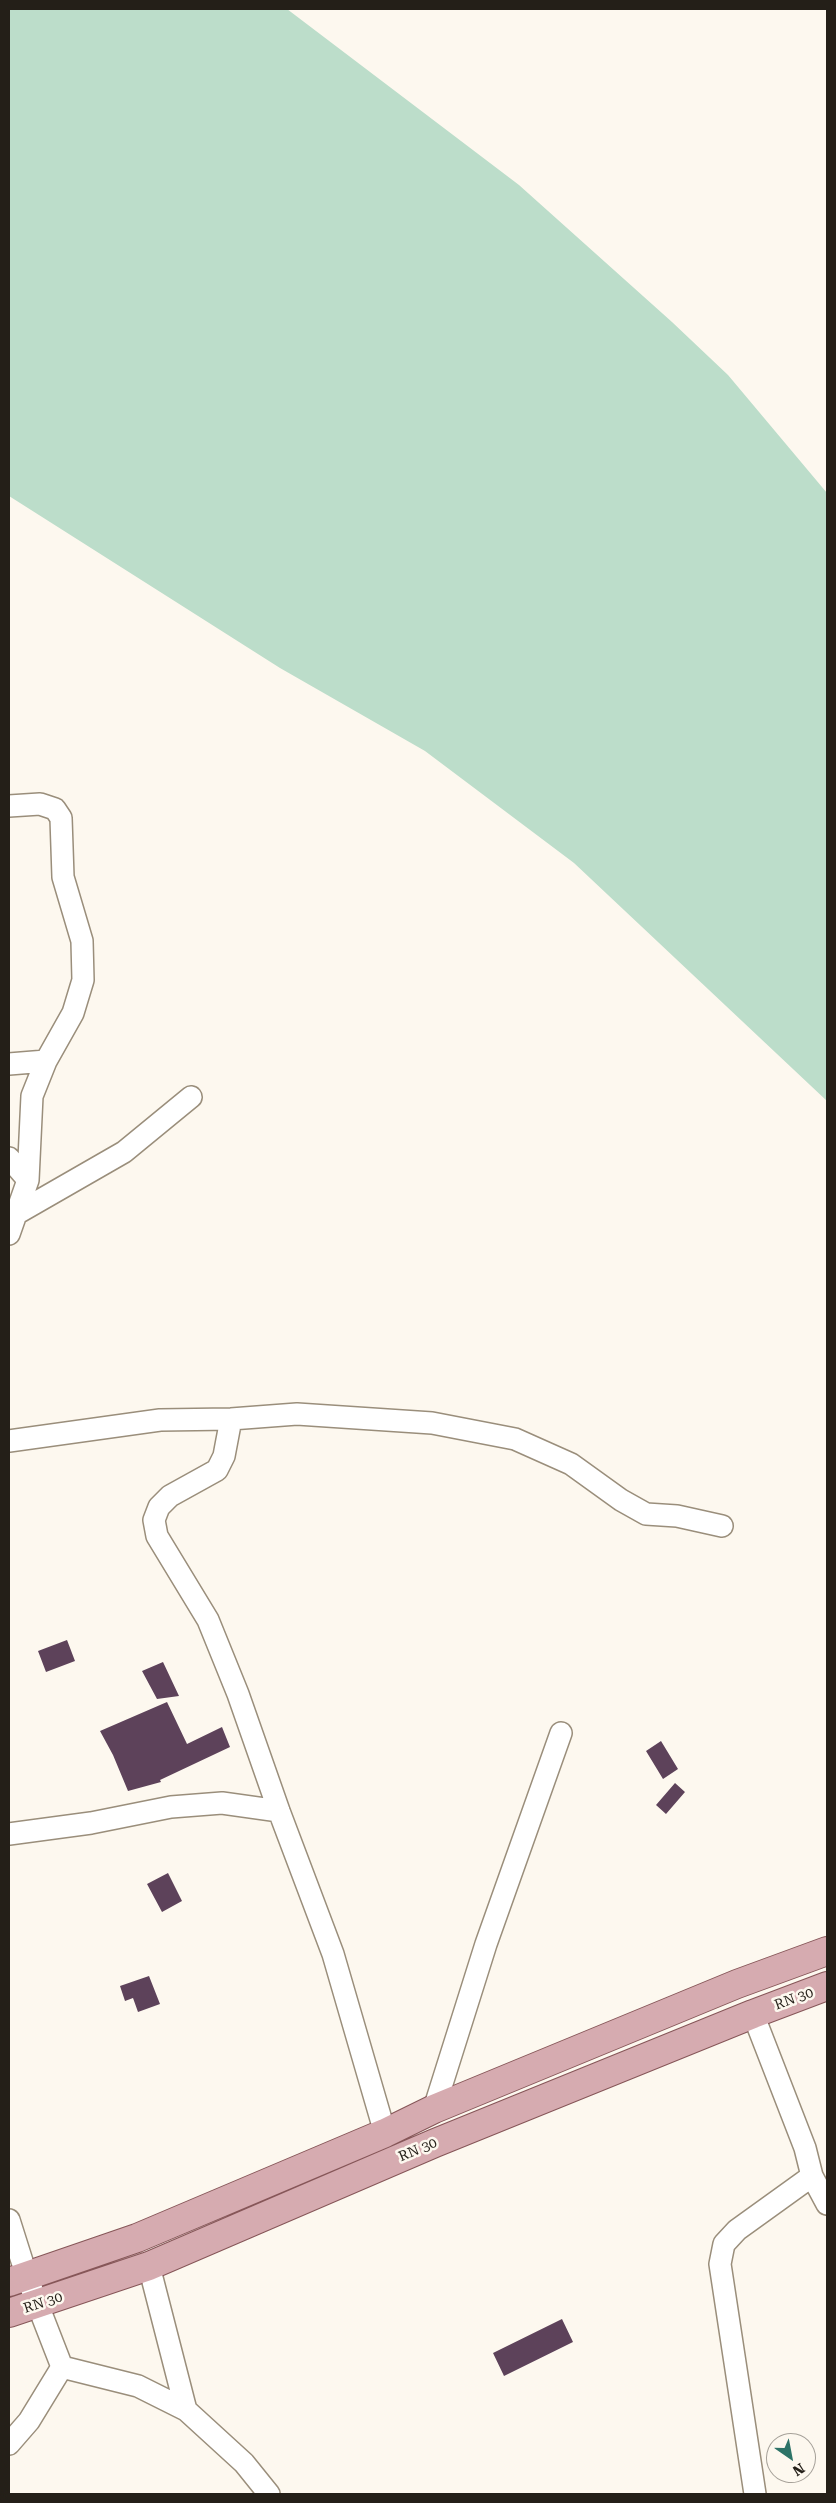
<!DOCTYPE html>
<html>
<head>
<meta charset="utf-8">
<style>
	body { margin:0 }
	#map { position:relative; width:836px; height:2503px; overflow:hidden; background:#fdf8ef; font-family:"Roboto Serif",serif }
	canvas { display:block }
	.frame { position:absolute; inset:0; border:10px solid #241f18; pointer-events:none }
	.north { position:absolute; left:766px; top:2433px; width:50px; height:50px; box-sizing:border-box; background:#fdf8ef; border:1px solid #a6a199; border-radius:50%; rotate:147deg; font-size:14px; font-weight:700; line-height:20px; text-align:center; color:#241f18 }
	.north::after { content:''; display:block; margin:auto; width:18px; height:22px; background:#2d7367; clip-path:polygon(50% 0,100% 100%,50% 72%,0 100%) }
</style>
</head>
<body>
<div id="map">
<canvas width="836" height="2503"></canvas>
<div class="frame"></div>
<div class="north">N</div>
</div>
<script>
const c = document.querySelector('canvas').getContext('2d');
c.lineJoin = 'round';
function paint(path, color) {
  c.fillStyle = color;
  c.fill(path, 'evenodd');
}
function shape(rows) {
  const path = new Path2D();
  for (const r of rows) {
    path.moveTo(r[0], r[1]);
    for (let i = 2; i < r.length; i += 2) path.lineTo(r[i], r[i + 1]);
  }
  return path;
}
function strokePath(path, color, width, dash) {
  c.strokeStyle = color;
  c.lineWidth = width;
  c.lineCap = dash ? 'butt' : 'round';
  c.setLineDash(dash || []);
  c.stroke(path);
}
function label(font, color, halo, rows, align = 'center') {
  c.font = font + ' "Roboto Serif",serif';
  c.lineWidth = 5;
  c.setLineDash([]);
  c.textBaseline = 'middle';
  c.strokeStyle = halo;
  c.fillStyle = color;
  for (const [text, x, y, turn = 0] of rows) {
    c.save();
    c.translate(x, y);
    c.rotate((+turn || 0) * Math.PI / 180);
    c.textAlign = isNaN(turn) ? turn : align;
    if (halo) c.strokeText(text, 0, 0);
    c.fillText(text, 0, 0);
    c.restore();
  }
}
const green = shape([
	[9,9,287,9,519,185,672,322,728,375,827,493,827,1101,574,863,425,751,280,668,9,496]
]);
const building = shape([
	[67,1640,75,1661,46,1672,38,1651],
	[163,1662,179,1696,157,1699,142,1671],
	[167,1702,187,1744,222,1727,230,1747,160,1780,161,1782,128,1791,113,1755,100,1731],
	[661,1741,678,1769,663,1779,646,1751],
	[675,1783,685,1792,666,1814,656,1805],
	[168,1873,182,1901,162,1912,147,1884],
	[149,1976,160,2004,138,2012,133,1998,125,2001,120,1986],
	[562,2319,573,2342,504,2376,493,2353]
]);
const street = shape([
	[9,806,40,804,55,809,61,818,63,877,82,941,83,980,73,1013,46,1061,32,1096,28,1180,9,1234],
	[9,1064,46,1061],
	[9,1158,28,1180],
	[16,1214,124,1152,191,1097],
	[231,1419,224,1456,217,1470,170,1496,159,1507,154,1520,157,1536,208,1620,238,1694,279,1811,333,1954,385,2133],
	[9,1441,160,1420,231,1419,297,1414,432,1423,515,1439,571,1464,621,1500,646,1514,677,1516,722,1526],
	[9,1834,91,1823,171,1807,222,1803,279,1811],
	[753,2014,805,2148,812,2176,737,2230,724,2244,720,2264,755,2494],
	[434,2109,486,1944,561,1733],
	[812,2176,827,2204],
	[9,2220,27,2277,62,2367],
	[149,2266,186,2410],
	[62,2367,138,2386,186,2410,244,2463,269,2494],
	[9,2444,29,2421,62,2367]
]);
const primary = shape([
	[9,2282,137,2238,385,2133,434,2109,737,1984,827,1951],
	[9,2313,149,2266,435,2143,753,2014,827,1986]
]);
const streetNames = [
	["RN 30",794,1999,-20],
	["RN 30",418,2150,-23],
	["RN 30",43,2303,-18]
];
paint(green, '#bcddca');
paint(building, '#5d425a');
strokePath(street, '#9a8e7b', 24);
strokePath(primary, '#865658', 30);
strokePath(street, '#fff', 21);
strokePath(primary, '#d6abb0', 28);
label('14px', '#241f18', '#fdf8ef', streetNames);
</script>
</body>
</html>
